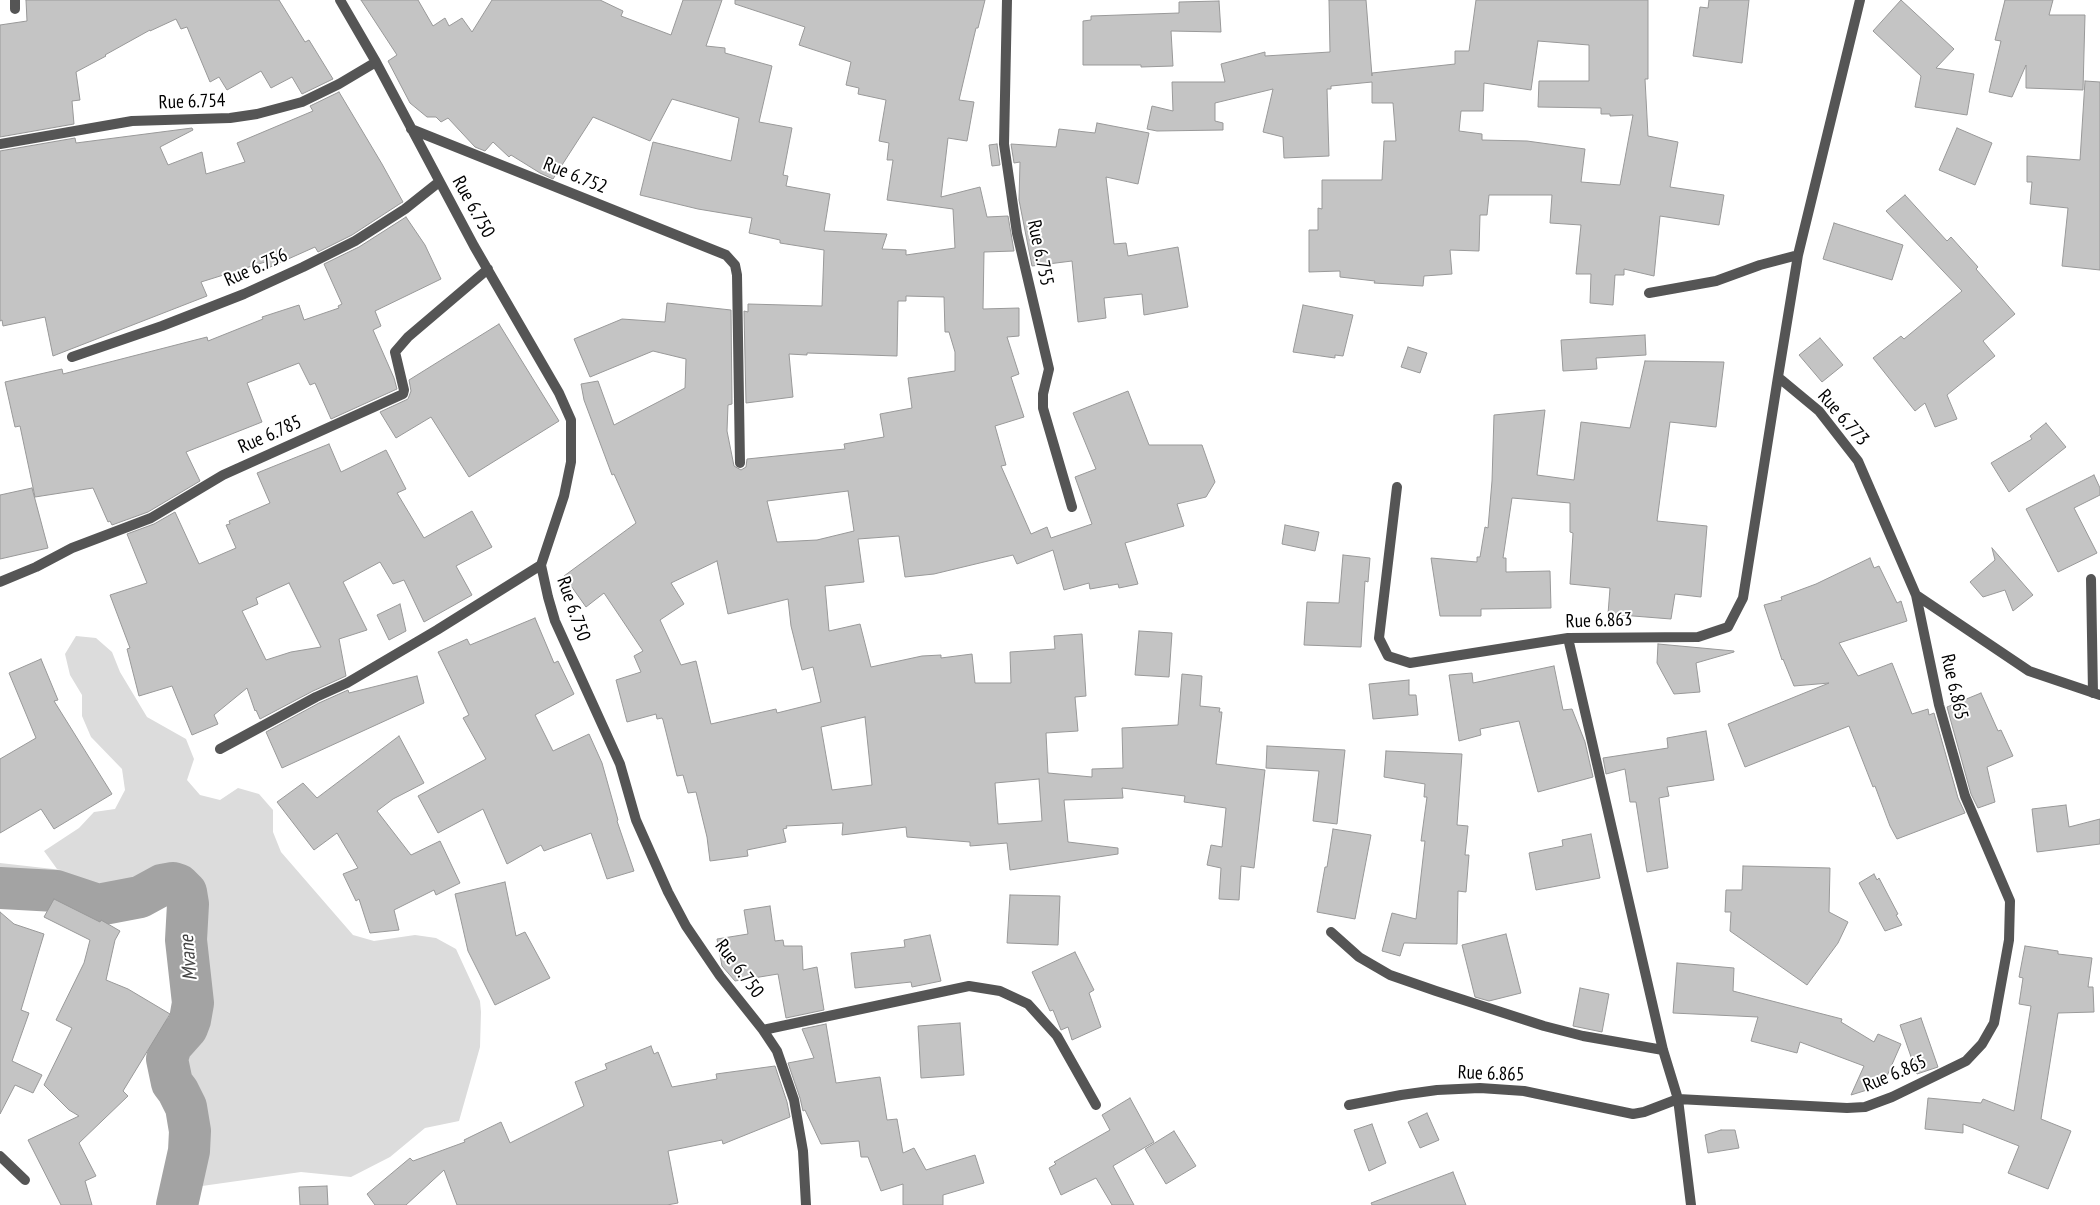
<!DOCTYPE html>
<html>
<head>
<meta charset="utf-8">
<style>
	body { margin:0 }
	canvas { display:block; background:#fff }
</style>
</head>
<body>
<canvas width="2100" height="1205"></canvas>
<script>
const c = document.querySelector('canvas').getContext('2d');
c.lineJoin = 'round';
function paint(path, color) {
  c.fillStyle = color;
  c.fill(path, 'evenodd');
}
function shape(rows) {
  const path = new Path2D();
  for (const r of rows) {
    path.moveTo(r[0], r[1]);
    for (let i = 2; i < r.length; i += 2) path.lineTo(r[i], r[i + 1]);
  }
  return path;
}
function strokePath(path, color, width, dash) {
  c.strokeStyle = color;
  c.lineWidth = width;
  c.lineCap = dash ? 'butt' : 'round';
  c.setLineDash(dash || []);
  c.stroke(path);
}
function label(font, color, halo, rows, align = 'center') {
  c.font = font + ' "PT Sans Narrow",sans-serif';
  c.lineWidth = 4;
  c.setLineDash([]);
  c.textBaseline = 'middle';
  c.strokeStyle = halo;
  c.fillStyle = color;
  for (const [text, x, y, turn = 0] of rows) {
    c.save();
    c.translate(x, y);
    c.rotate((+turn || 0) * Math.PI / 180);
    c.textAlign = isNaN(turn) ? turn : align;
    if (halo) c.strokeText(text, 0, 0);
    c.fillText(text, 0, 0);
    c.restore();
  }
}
const green = shape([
	[76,636,96,638,112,652,120,672,147,717,186,739,194,759,187,780,200,795,220,800,238,788,259,794,273,810,273,832,281,852,353,935,374,941,415,935,436,938,456,949,480,1001,481,1012,480,1047,459,1121,425,1128,390,1157,351,1177,301,1172,202,1186,198,1205,157,1205,174,1128,162,1093,158,1064,161,1048,177,1013,177,974,170,945,171,912,168,902,137,910,105,912,53,896,22,903,0,897,0,863,62,870,57,869,44,851,79,828,94,812,115,809,125,790,122,769,91,737,82,716,82,695,70,675,65,654]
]);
const river = shape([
	[0,888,56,891,98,905,140,897,162,885,173,883,179,885,186,892,188,904,186,940,193,1003,190,1020,187,1028,171,1046,167,1059,172,1083,178,1091,186,1107,190,1131,189,1151,177,1205]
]);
const building = shape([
	[26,0,279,0,305,42,309,40,333,79,302,94,292,77,271,88,261,71,227,90,219,77,210,82,187,27,181,29,176,19,150,31,150,30,105,55,106,56,76,72,80,100,72,101,74,124,0,137,0,25,27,21,26,0],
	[361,0,418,0,433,26,445,18,449,26,462,18,472,32,492,0,600,0,623,11,621,16,671,35,683,0,722,0,706,46,725,48,725,53,772,66,759,122,792,128,783,175,788,176,786,186,830,194,824,231,887,234,882,249,906,250,906,255,955,248,953,209,887,200,893,160,887,160,889,143,879,141,886,100,858,94,859,88,846,85,851,62,799,45,805,27,735,4,735,0,985,0,978,28,976,28,959,100,974,102,967,141,948,138,941,197,980,187,987,217,1008,216,1014,251,984,252,983,309,1019,308,1019,336,1007,337,1019,374,1011,377,1024,417,995,426,1006,465,1001,466,1031,534,1047,527,1051,538,1092,524,1075,477,1096,469,1073,413,1128,391,1149,445,1202,445,1215,482,1206,497,1177,504,1184,526,1125,543,1138,584,1119,588,1118,584,1090,589,1089,583,1064,590,1053,550,1017,564,1013,555,934,574,905,577,899,536,858,539,864,582,825,586,829,631,860,624,871,667,922,656,941,655,941,658,972,654,975,683,1011,683,1010,652,1055,649,1054,636,1082,634,1086,696,1075,697,1078,731,1046,733,1048,773,1092,777,1092,769,1123,768,1122,728,1178,725,1182,674,1202,676,1200,706,1220,708,1219,712,1222,712,1216,764,1265,770,1254,868,1241,866,1239,900,1219,899,1221,868,1207,865,1211,845,1222,847,1226,808,1184,802,1185,796,1122,788,1123,798,1064,800,1068,842,1118,848,1118,854,1010,870,1007,843,970,846,970,842,907,837,906,827,842,835,843,823,786,826,787,828,783,829,786,842,747,850,748,856,710,861,707,837,696,792,688,793,683,775,677,776,663,720,662,718,657,719,656,714,627,722,616,680,641,672,634,656,643,651,604,593,586,607,564,576,636,523,614,474,612,475,584,400,581,384,598,381,614,425,685,388,686,359,653,351,590,377,574,339,622,319,665,322,667,303,731,310,732,404,728,405,727,431,734,466,741,470,746,467,747,459,845,449,844,444,884,437,880,414,912,408,908,378,955,371,955,352,949,332,945,332,944,297,906,296,906,301,898,301,897,356,807,353,807,355,789,354,793,397,746,403,744,311,748,312,748,304,822,306,824,250,780,243,780,240,749,233,752,218,698,209,640,195,653,142,731,161,739,118,672,99,650,141,593,117,553,179,540,173,511,155,509,157,493,142,485,151,475,147,448,118,441,122,436,117,427,117,410,103,388,61,397,55,361,0],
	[848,491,854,531,817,540,777,542,767,501,848,491],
	[717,561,728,614,788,599,791,626,802,670,813,667,821,702,777,713,776,709,711,724,696,661,681,665,660,620,684,604,671,583,717,561],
	[865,717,872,785,832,790,821,727,865,717],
	[1039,779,1042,821,998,824,995,783,1039,779],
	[1329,0,1366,0,1372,76,1372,73,1455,64,1455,51,1469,51,1476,0,1648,0,1648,79,1645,79,1648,136,1678,142,1670,187,1724,195,1719,225,1660,216,1654,276,1624,269,1624,275,1615,275,1613,305,1590,303,1591,274,1576,274,1581,225,1550,223,1552,195,1489,195,1487,215,1480,215,1479,251,1450,250,1452,274,1424,276,1423,286,1374,283,1375,281,1340,277,1340,271,1309,272,1309,230,1318,230,1318,208,1322,209,1322,180,1382,180,1384,141,1396,141,1393,103,1372,103,1372,82,1331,86,1331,89,1327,89,1329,156,1284,158,1283,137,1263,132,1273,89,1215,103,1215,121,1223,123,1223,130,1157,131,1147,129,1152,106,1173,111,1172,82,1225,82,1221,64,1265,52,1265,56,1330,52,1329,0],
	[1538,41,1589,45,1589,81,1539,81,1538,107,1601,108,1601,114,1610,114,1610,116,1633,115,1620,185,1581,182,1585,149,1527,141,1482,140,1482,134,1459,131,1461,111,1483,111,1484,83,1531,90,1538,41],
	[1709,0,1749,0,1742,63,1693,56,1700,7,1708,8,1709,0],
	[1901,0,1954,49,1936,68,1974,74,1967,115,1915,107,1921,76,1873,31,1901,0],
	[2005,0,2053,0,2049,15,2085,15,2083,90,2026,88,2026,65,2012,97,1989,92,2001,41,1995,40,2005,0],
	[1219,1,1221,32,1171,31,1173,66,1141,67,1141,65,1083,65,1083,21,1091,20,1091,16,1179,13,1179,2,1219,1],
	[2085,81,2100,82,2100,270,2062,266,2068,208,2030,204,2032,182,2027,182,2027,156,2080,160,2085,81],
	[339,92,382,164,403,202,401,203,352,235,318,252,315,247,268,268,265,262,201,282,207,296,53,356,45,317,3,326,2,320,0,321,0,151,75,138,76,143,192,128,193,130,160,147,168,165,202,152,206,174,245,162,237,143,313,111,310,106,339,92],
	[1097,123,1149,133,1138,184,1106,177,1114,244,1126,243,1128,256,1178,247,1188,307,1144,315,1142,294,1104,298,1106,318,1078,322,1072,261,1032,266,1019,200,1020,162,1014,163,1011,144,1056,147,1059,129,1095,133,1097,123],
	[1957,128,1992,143,1975,185,1939,170,1957,128],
	[997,144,1000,165,992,166,989,145,997,144],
	[1905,195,1947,241,1951,237,1978,267,1976,269,2015,314,1983,341,1995,356,1947,395,1957,419,1935,427,1925,403,1915,411,1873,358,1901,336,1904,339,1962,291,1886,211,1905,195],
	[406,217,425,245,441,279,375,311,381,326,373,330,394,378,397,389,331,419,315,383,310,385,299,363,247,383,262,422,186,452,200,481,148,512,112,525,110,521,108,522,93,488,35,497,20,426,15,427,5,382,62,369,63,374,207,337,208,341,263,319,262,317,299,305,304,320,339,308,338,306,342,304,324,264,359,247,406,217],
	[1834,223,1903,245,1892,280,1823,259,1834,223],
	[1303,305,1353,315,1343,356,1335,355,1335,358,1293,352,1303,305],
	[499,324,559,421,469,477,431,417,396,438,380,412,408,399,411,391,409,380,499,324],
	[1645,335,1646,355,1596,358,1597,369,1563,371,1561,340,1645,335],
	[1820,338,1843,365,1822,382,1799,355,1820,338],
	[1408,347,1427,353,1420,373,1401,367,1408,347],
	[1645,361,1724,362,1716,427,1670,422,1657,521,1707,526,1701,597,1675,594,1671,619,1608,614,1610,588,1570,584,1573,533,1570,532,1570,503,1512,498,1503,558,1506,558,1506,572,1550,571,1551,608,1481,609,1481,616,1440,616,1431,558,1477,562,1477,557,1480,557,1485,527,1488,528,1492,481,1494,415,1545,410,1537,475,1574,480,1581,422,1630,428,1645,361],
	[2046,423,2066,447,2009,492,1991,463,2032,439,2030,436,2046,423],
	[329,444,341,472,386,450,406,489,397,493,424,538,472,511,492,547,456,566,472,595,424,622,404,580,393,584,380,562,343,582,367,630,339,639,346,676,313,691,260,719,256,710,255,711,247,688,214,715,218,724,192,735,172,686,139,696,127,649,130,648,110,595,147,583,127,534,154,524,175,512,199,564,236,548,226,525,230,524,229,521,270,503,257,473,329,444],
	[289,583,321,647,291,652,266,660,242,611,258,604,256,598,289,583],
	[2094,475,2100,488,2100,495,2074,508,2097,553,2058,572,2026,509,2094,475],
	[32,488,48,548,0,559,0,495,32,488],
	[1285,525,1319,532,1315,551,1282,544,1285,525],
	[1992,548,2033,595,2013,611,2005,590,1983,597,1970,582,1995,560,1992,548],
	[1343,555,1370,558,1368,582,1365,581,1361,647,1304,645,1307,602,1339,603,1343,555],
	[1870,558,1874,568,1879,566,1897,603,1901,601,1907,621,1839,643,1858,676,1892,663,1912,714,1928,709,1929,715,1934,713,1958,798,1965,813,1897,839,1890,826,1875,786,1873,787,1849,726,1745,767,1728,724,1829,683,1794,686,1783,659,1782,660,1764,605,1782,600,1781,597,1816,584,1870,558],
	[400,604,406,631,389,640,377,615,400,604],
	[535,618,554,663,558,661,574,694,535,715,553,751,589,734,602,763,618,820,617,821,634,871,607,879,591,833,544,851,541,845,507,864,483,809,438,833,418,796,486,759,463,718,469,715,438,652,467,639,470,645,535,618],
	[1139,631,1172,633,1169,677,1135,675,1139,631],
	[1658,644,1734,651,1734,652,1696,663,1700,692,1674,694,1657,663,1658,644],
	[41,659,58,700,54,701,112,794,54,829,41,809,0,833,0,759,36,738,9,673,41,659],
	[1554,666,1563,710,1572,709,1585,742,1593,777,1538,792,1519,721,1480,729,1481,735,1459,741,1449,675,1472,673,1473,683,1554,666],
	[417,676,424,703,282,768,266,732,319,703,348,690,349,693,417,676],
	[1409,680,1409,695,1416,695,1418,715,1373,719,1369,684,1409,680],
	[1981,693,1998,731,2001,730,2013,756,1987,767,1995,802,1978,808,1971,794,1947,707,1981,693],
	[1706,731,1714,780,1667,787,1669,796,1659,798,1668,868,1647,872,1636,802,1630,802,1625,769,1606,774,1603,758,1668,748,1667,738,1706,731],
	[399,736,424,783,393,799,377,811,411,855,440,841,460,883,436,895,434,890,394,910,399,930,370,933,359,899,356,901,343,874,358,868,337,833,314,850,277,802,303,783,317,798,399,736],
	[1267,746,1345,750,1337,824,1313,821,1319,771,1266,768,1267,746],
	[1386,751,1462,754,1457,825,1468,826,1465,855,1469,855,1466,892,1458,891,1457,944,1404,943,1400,956,1382,951,1392,913,1416,919,1425,841,1421,841,1427,797,1424,797,1425,784,1384,777,1386,751],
	[2066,805,2069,827,2100,819,2100,844,2037,852,2032,809,2066,805],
	[1333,829,1371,835,1355,919,1317,912,1325,867,1327,867,1333,829],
	[1591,834,1600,878,1536,890,1529,853,1563,846,1562,840,1591,834],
	[1743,866,1830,868,1829,912,1848,922,1838,943,1807,985,1730,931,1731,912,1725,912,1726,890,1742,890,1743,866],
	[1874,874,1877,880,1879,878,1898,914,1896,915,1902,925,1885,931,1859,883,1874,874],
	[505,882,516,936,525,932,550,978,495,1005,468,951,455,894,505,882],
	[1010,895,1060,896,1058,945,1007,943,1010,895],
	[54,899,100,922,101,920,120,931,115,940,106,980,128,989,170,1014,123,1091,128,1096,79,1143,96,1176,85,1181,92,1205,61,1205,28,1140,79,1116,69,1110,44,1085,72,1028,56,1020,84,963,90,940,44,917,54,899],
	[770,906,775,941,783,940,784,946,802,946,803,970,817,967,824,1010,786,1018,778,974,735,981,722,966,717,939,748,934,744,910,770,906],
	[0,912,14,924,44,934,21,1010,29,1013,12,1061,42,1075,33,1093,15,1085,0,1114,0,912],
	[1506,934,1521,993,1489,1001,1475,997,1462,945,1506,934],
	[930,935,941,981,912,987,911,982,855,988,851,953,905,947,904,940,930,935],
	[2025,946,2058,951,2058,954,2092,958,2088,987,2093,987,2094,1012,2058,1013,2041,1119,2071,1131,2048,1189,2008,1173,2019,1146,1963,1124,1963,1133,1925,1129,1928,1098,1981,1103,1983,1099,2014,1111,2031,1006,2019,1004,2023,978,2019,977,2025,946],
	[1075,952,1094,990,1089,993,1101,1027,1072,1040,1068,1027,1061,1030,1053,1010,1050,1011,1032,972,1075,952],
	[1677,963,1734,968,1733,991,1842,1019,1841,1022,1874,1042,1878,1034,1901,1044,1883,1085,1851,1095,1864,1066,1800,1042,1797,1053,1751,1041,1758,1017,1673,1013,1677,963],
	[1580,988,1609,994,1602,1032,1573,1026,1580,988],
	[1921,1018,1938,1067,1917,1074,1900,1025,1921,1018],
	[960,1023,964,1075,921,1078,918,1026,960,1023],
	[826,1024,836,1083,880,1077,887,1120,897,1119,903,1153,914,1148,926,1170,975,1155,984,1183,943,1195,943,1205,903,1205,903,1184,881,1191,868,1157,861,1157,859,1141,821,1144,805,1110,803,1111,800,1098,788,1063,814,1058,802,1029,826,1024],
	[651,1046,654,1054,658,1052,672,1087,717,1079,716,1074,775,1066,787,1102,790,1117,723,1144,722,1140,668,1151,678,1203,667,1205,457,1205,444,1170,406,1205,375,1205,367,1194,410,1158,413,1161,465,1142,464,1140,501,1122,510,1143,584,1106,575,1082,607,1069,605,1064,651,1046],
	[1130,1098,1154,1142,1113,1166,1134,1205,1112,1205,1096,1178,1061,1195,1049,1168,1056,1164,1054,1162,1110,1130,1102,1115,1130,1098],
	[1427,1113,1439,1140,1420,1148,1408,1122,1427,1113],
	[1372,1124,1386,1163,1369,1171,1354,1130,1372,1124],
	[1721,1130,1735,1130,1739,1148,1708,1153,1705,1135,1721,1130],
	[1174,1131,1196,1166,1166,1184,1145,1149,1174,1131],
	[1453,1172,1466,1205,1372,1205,1371,1203,1453,1172],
	[327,1186,328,1205,300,1205,299,1187,327,1186]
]);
const lane = shape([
	[2091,579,2093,693]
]);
const street = shape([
	[15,0,15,9],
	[340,0,376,62,474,246,559,393,571,420,571,462,564,496,541,565,548,597,555,621,620,764,636,820,668,892,686,926,720,976,763,1030,777,1051,794,1100,803,1151,806,1205],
	[1007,0,1004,144,1017,233,1049,369,1043,394,1043,408,1072,507],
	[1860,0,1798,255,1778,377,1819,411,1858,461,1916,595,2029,671,2100,695],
	[411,129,726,255,735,265,737,275,740,463],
	[0,144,132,121,230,118,257,114,302,102,339,84,376,62],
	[1649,293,1716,281,1760,265,1798,255],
	[72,357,162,326,244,294,303,267,355,241,405,209,439,182],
	[1397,487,1379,638,1388,656,1410,663,1568,638,1698,637,1728,627,1743,598,1778,377],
	[0,582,36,567,72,548,151,518,223,475,403,394,404,390,395,352,408,337,488,269],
	[1568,638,1663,1050,1678,1099,1691,1205],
	[220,749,316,697,347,683,437,630,541,565],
	[1331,932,1359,957,1390,975,1436,991,1544,1026,1583,1036,1663,1050],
	[763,1030,969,986,1000,991,1028,1004,1057,1036,1096,1105],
	[1349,1105,1401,1095,1437,1090,1480,1088,1524,1091,1633,1114,1644,1112,1678,1099,1847,1108,1865,1107,1892,1097,1966,1061,1982,1044,1994,1023,2009,940,2010,901,1965,796,1939,705,1916,595],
	[0,1156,25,1180]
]);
const streetNames = [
	["Rue 6.754",192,102,-2],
	["Rue 6.752",575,176,22],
	["Rue 6.750",473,207,61],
	["Rue 6.755",1040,253,78],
	["Rue 6.756",256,268,-24],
	["Rue 6.773",1843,418,49],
	["Rue 6.785",270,435,-24],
	["Rue 6.750",573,609,71],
	["Rue 6.863",1599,621,-2],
	["Rue 6.865",1954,687,77],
	["Rue 6.750",739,969,53],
	["Rue 6.865",1491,1074,2],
	["Rue 6.865",1895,1074,-23]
];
const waterNames = [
	["Mvane",189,958,-95]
];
paint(green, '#dcdcdc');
strokePath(river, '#a3a3a3', 42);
paint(building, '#c4c4c4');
strokePath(building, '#999', 1);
strokePath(lane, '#555', 10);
strokePath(street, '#555', 10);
label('19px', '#000', '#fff', streetNames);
label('italic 20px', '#444', '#fff', waterNames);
</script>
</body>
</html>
